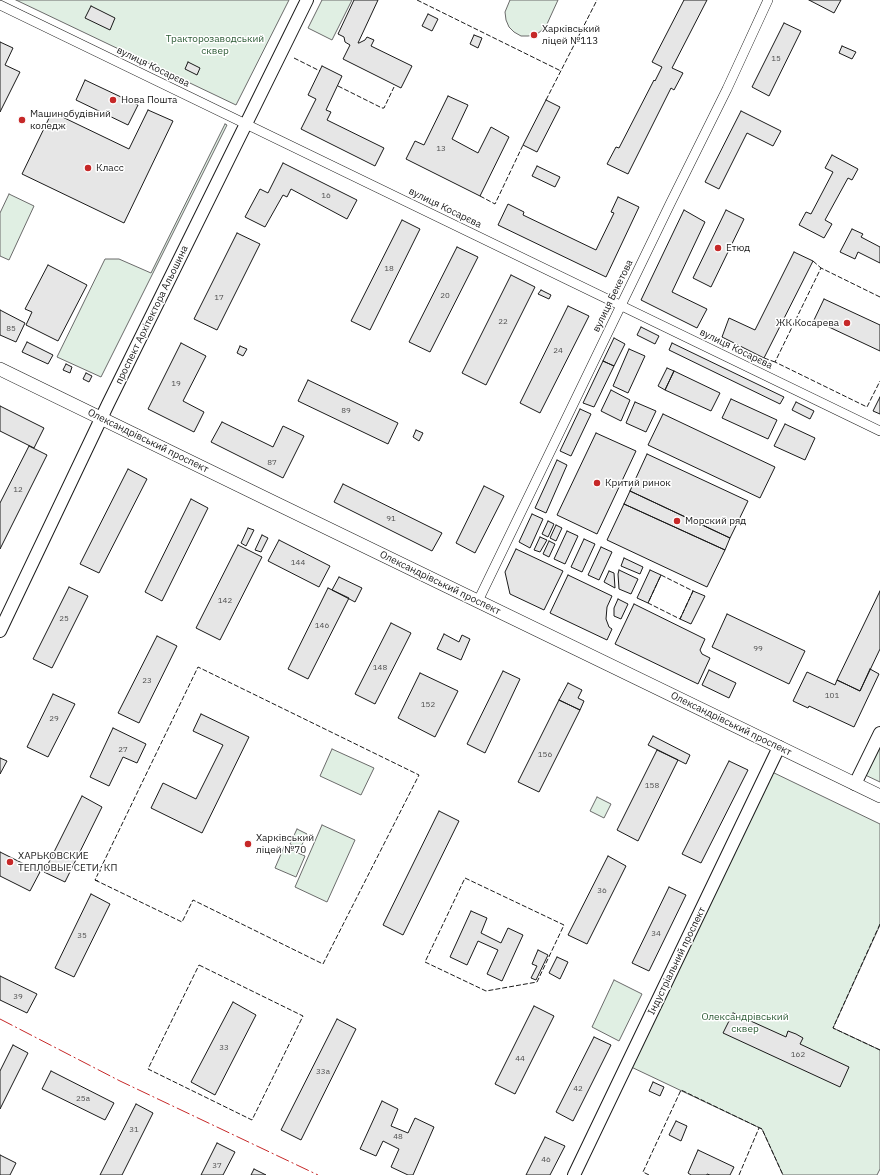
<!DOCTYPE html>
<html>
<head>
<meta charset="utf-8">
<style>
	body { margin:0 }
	canvas { display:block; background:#fff }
</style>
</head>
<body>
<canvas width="880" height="1175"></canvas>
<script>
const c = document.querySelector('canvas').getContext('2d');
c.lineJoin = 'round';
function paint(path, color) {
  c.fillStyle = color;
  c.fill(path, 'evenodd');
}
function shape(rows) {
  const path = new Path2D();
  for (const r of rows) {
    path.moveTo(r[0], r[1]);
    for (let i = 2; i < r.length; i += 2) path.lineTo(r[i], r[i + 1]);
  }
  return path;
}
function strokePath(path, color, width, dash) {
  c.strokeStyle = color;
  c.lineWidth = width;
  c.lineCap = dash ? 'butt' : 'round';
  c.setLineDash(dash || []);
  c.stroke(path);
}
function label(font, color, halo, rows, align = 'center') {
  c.font = font + ' "IBM Plex Sans",sans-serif';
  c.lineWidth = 3;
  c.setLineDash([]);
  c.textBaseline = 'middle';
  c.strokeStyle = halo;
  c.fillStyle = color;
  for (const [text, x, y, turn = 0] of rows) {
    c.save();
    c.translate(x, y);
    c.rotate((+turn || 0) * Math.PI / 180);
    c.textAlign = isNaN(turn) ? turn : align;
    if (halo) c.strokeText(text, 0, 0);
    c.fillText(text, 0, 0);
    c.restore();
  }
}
const green = shape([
	[16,0,289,0,236,105,16,0],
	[322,0,352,0,332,40,308,28,322,0],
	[510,0,558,0,547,24,542,30,536,35,528,36,521,36,514,32,509,27,506,20,505,12,510,0],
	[225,124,227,125,101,377,57,357,105,259,119,259,151,273,225,124],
	[9,194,34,206,9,260,0,256,0,213,9,194],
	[880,734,880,782,861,773,880,734],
	[332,749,374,768,361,795,320,776,332,749],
	[768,770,880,824,880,925,833,1028,880,1050,880,1169,877,1175,783,1175,762,1129,627,1065,768,770],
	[597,797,611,804,604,818,590,811,597,797],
	[322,825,355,840,327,902,295,887,322,825],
	[297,829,307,834,300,849,290,844,297,829],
	[284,847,305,856,296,877,275,868,284,847],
	[614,980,642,994,619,1041,592,1027,614,980]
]);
const building = shape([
	[354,0,378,0,358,43,359,43,365,40,367,37,374,40,371,46,412,66,401,88,343,59,350,45,345,42,344,37,338,34,354,0],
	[684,0,707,0,672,68,683,73,674,90,671,88,628,174,607,164,616,147,619,148,654,80,655,81,662,67,652,62,684,0],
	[809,0,841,0,834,13,809,0],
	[91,6,115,18,110,30,85,18,91,6],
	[428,14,438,19,432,31,422,26,428,14],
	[784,23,801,31,769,96,752,87,784,23],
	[474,35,482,38,478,48,470,44,474,35],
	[0,42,13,48,5,65,20,72,0,112,0,42],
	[842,46,856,52,852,59,839,53,842,46],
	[188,62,200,68,197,75,185,69,188,62],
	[322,66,342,76,326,110,331,112,327,120,384,148,375,166,301,129,316,99,308,95,322,66],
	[85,80,138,105,128,125,76,100,85,80],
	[448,96,468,105,452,139,478,153,491,127,509,137,480,196,406,159,415,141,424,145,448,96],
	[546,100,560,107,537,152,523,145,546,100],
	[148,110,173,121,124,223,22,174,52,112,129,149,148,110],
	[741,111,781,131,773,146,747,133,719,189,705,182,741,111],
	[832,155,858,169,852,180,848,178,825,220,832,224,824,238,799,225,806,212,811,214,833,172,825,168,832,155],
	[283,163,357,200,347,219,291,189,287,197,283,195,265,227,245,217,260,189,268,193,283,163],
	[537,166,560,177,555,187,532,176,537,166],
	[618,197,639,207,606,277,498,225,508,204,524,212,523,215,596,250,614,213,611,212,618,197],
	[684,210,705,222,672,292,707,309,697,328,641,300,684,210],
	[726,210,744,219,711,287,693,278,726,210],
	[402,220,420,229,370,330,351,321,402,220],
	[852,229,863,234,861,237,880,247,880,263,858,252,855,259,840,252,852,229],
	[237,233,260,244,217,330,194,319,237,233],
	[457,247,478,257,430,352,409,342,457,247],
	[794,252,813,261,764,358,722,337,729,318,755,330,794,252],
	[48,265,87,285,58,341,26,325,32,312,25,309,48,265],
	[511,275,535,287,486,385,462,373,511,275],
	[541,290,551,295,549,299,538,294,541,290],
	[824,299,880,325,880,351,814,320,824,299],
	[568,306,589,316,540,413,520,403,568,306],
	[0,310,25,323,16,342,0,335,0,310],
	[641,327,659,336,655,344,637,335,641,327],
	[614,338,625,344,614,366,603,361,614,338],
	[27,342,53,355,48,364,22,352,27,342],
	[181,343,206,356,183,401,204,412,194,432,148,409,181,343],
	[672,343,784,397,780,404,669,350,672,343],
	[240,346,247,349,243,356,237,353,240,346],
	[629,349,645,356,628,393,613,386,629,349],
	[603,361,614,366,594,407,583,403,603,361],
	[66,364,72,367,70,373,63,370,66,364],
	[667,368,674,371,665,390,658,386,667,368],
	[674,371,720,393,711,411,665,390,674,371],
	[86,373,92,376,89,382,83,379,86,373],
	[308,380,398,423,388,444,298,401,308,380],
	[611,390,630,400,621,421,601,411,611,390],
	[880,397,880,414,873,411,880,397],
	[731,399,777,420,768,439,722,418,731,399],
	[635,402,656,411,646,432,626,423,635,402],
	[796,402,814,411,810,419,792,410,796,402],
	[0,406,44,428,34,448,0,431,0,406],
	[580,409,591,414,571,456,560,451,580,409],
	[663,414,775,467,760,498,648,445,663,414],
	[222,422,273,447,283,426,304,436,283,478,211,442,222,422],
	[785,424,815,438,805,460,774,446,785,424],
	[416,430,423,433,419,441,413,437,416,430],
	[596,433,636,451,597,534,557,515,596,433],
	[29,446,47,455,0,549,0,503,29,446],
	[647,454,748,501,730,538,630,491,647,454],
	[557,460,567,465,546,513,535,508,557,460],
	[128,469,147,479,99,573,80,564,128,469],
	[343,484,442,533,432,551,334,502,343,484],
	[484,486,504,496,475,553,456,543,484,486],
	[630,491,730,538,725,550,624,504,630,491],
	[191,499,208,508,162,601,145,592,191,499],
	[624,504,725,550,707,587,607,540,624,504],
	[532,514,543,519,530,548,519,542,532,514],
	[548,521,554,524,548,537,542,534,548,521],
	[556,525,562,528,556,541,550,538,556,525],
	[248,528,254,530,246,546,241,543,248,528],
	[567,531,578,536,565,564,554,559,567,531],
	[262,535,268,538,261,552,255,550,262,535],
	[540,537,547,540,540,552,534,550,540,537],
	[584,539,595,544,582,572,571,567,584,539],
	[279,540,330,566,319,587,268,561,279,540],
	[549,541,555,544,549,557,543,554,549,541],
	[238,545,262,557,220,640,196,628,238,545],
	[601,547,612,552,599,580,588,575,601,547],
	[516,549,563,571,544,610,510,594,505,572,516,549],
	[624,558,643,567,640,574,621,566,624,558],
	[619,570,638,579,631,594,619,589,618,574,619,570],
	[650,570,661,575,648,603,637,598,650,570],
	[609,571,614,573,615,588,604,582,609,571],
	[568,575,612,596,607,607,606,619,609,627,612,629,607,640,550,613,568,575],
	[339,577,362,588,355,602,332,590,339,577],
	[69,587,88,596,52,668,33,659,69,587],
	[328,588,349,598,308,679,288,669,328,588],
	[693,591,705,596,691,624,680,619,693,591],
	[880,591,880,649,860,691,837,680,880,591],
	[618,599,628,604,621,619,614,616,614,608,618,599],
	[634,604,705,639,700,650,702,654,710,658,698,684,615,644,634,604],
	[727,614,805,651,789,684,712,647,727,614],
	[391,623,411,633,375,704,355,694,391,623],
	[444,634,459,642,462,635,470,639,461,660,437,649,444,634],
	[157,636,177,646,139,723,118,713,157,636],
	[870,669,879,674,854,727,809,706,808,708,793,701,807,672,835,685,837,680,860,691,870,669],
	[709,670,736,683,729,698,702,685,709,670],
	[503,671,520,679,485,753,467,744,503,671],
	[420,673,458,691,435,737,398,718,420,673],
	[568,683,582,690,578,698,584,701,580,710,559,700,568,683],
	[53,694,75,704,48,757,27,747,53,694],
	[559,700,580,710,539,792,518,782,559,700],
	[201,714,249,737,202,833,151,808,163,783,196,799,223,745,193,731,201,714],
	[113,728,146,744,137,763,123,757,109,786,90,777,113,728],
	[653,736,690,755,686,764,648,745,653,736],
	[657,750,678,760,638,841,617,830,657,750],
	[0,758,7,761,0,774,0,758],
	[729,761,748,770,701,863,682,854,729,761],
	[82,796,102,807,65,882,44,872,82,796],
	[439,811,459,821,403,935,383,925,439,811],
	[0,852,40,872,30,891,0,876,0,852],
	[608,856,626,866,587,944,568,935,608,856],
	[669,887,686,895,649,971,632,963,669,887],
	[91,894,110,904,74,977,55,968,91,894],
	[471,911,487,918,481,933,501,943,508,928,523,935,502,981,487,974,498,950,478,941,467,965,450,957,471,911],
	[538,950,548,955,536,980,531,978,537,966,532,964,538,950],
	[557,957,568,962,560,979,549,973,557,957],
	[0,976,37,994,27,1013,0,1000,0,976],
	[233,1002,256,1015,215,1095,191,1082,233,1002],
	[534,1006,554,1016,515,1094,495,1084,534,1006],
	[733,1013,786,1037,788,1031,796,1034,803,1038,800,1044,849,1067,840,1087,723,1033,733,1013],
	[337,1019,356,1029,301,1140,281,1130,337,1019],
	[594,1037,611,1045,573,1121,556,1112,594,1037],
	[13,1045,28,1053,0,1109,0,1071,13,1045],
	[51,1071,114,1103,105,1120,42,1089,51,1071],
	[653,1082,664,1087,660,1096,649,1091,653,1082],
	[382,1101,398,1109,391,1126,408,1133,415,1118,434,1127,413,1175,408,1175,391,1167,399,1149,383,1141,376,1156,360,1149,382,1101],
	[136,1104,153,1113,122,1175,100,1175,136,1104],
	[676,1121,687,1126,681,1141,669,1135,676,1121],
	[545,1137,565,1146,550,1175,526,1175,545,1137],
	[217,1143,235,1152,223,1175,201,1175,217,1143],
	[698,1150,734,1167,730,1175,710,1175,707,1174,707,1175,691,1175,688,1173,698,1150],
	[0,1155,16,1163,10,1175,0,1175,0,1155],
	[254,1169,266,1175,251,1175,254,1169]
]);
const minor = shape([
	[0,5,880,431],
	[478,601,670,204,727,89,768,0]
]);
const tertiary = shape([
	[0,631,108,404,307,0],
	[855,784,880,733],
	[574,1175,779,747]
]);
const secondary = shape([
	[0,369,267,499,880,796]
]);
const fence = shape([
	[417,0,561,71],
	[294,58,320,71],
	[338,86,382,108,384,108,394,87],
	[546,100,597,0],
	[480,196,495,204,523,145],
	[813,261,821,268],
	[880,297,821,268,775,362,867,407,880,381],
	[764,358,775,362],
	[661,575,693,591,680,619,648,603,661,575],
	[465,878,564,925,537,982,486,991,425,962,465,878],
	[95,880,182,922,193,900,323,964,419,775,198,667,95,880,98,881],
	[880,924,833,1028,880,1050],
	[199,965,303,1016,252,1120,148,1069,199,965],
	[649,1175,643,1172,681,1090,762,1129,783,1175],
	[739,1175,759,1128]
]);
const power = shape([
	[0,1019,120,1081,318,1175]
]);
const markers = [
	[534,35,4,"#c62828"],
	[113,100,4,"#c62828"],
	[22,120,4,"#c62828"],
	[88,168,4,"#c62828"],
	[718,248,4,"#c62828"],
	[847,323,4,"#c62828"],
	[597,483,4,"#c62828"],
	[677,521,4,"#c62828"],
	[248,844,4,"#c62828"],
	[10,862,4,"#c62828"]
];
const numberNames = [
	["15",776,59],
	["13",441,149],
	["16",326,196],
	["18",389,269],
	["20",445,296],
	["17",219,298],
	["22",503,322],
	["85",11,329],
	["24",558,351],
	["19",176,384],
	["89",346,411],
	["87",272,463],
	["12",18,490],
	["91",391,519],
	["144",298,563],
	["142",225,601],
	["25",64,619],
	["146",322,626],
	["99",758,649],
	["148",380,668],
	["23",147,681],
	["101",832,696],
	["152",428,705],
	["29",54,719],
	["27",123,750],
	["156",545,755],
	["158",652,786],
	["36",602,891],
	["34",656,934],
	["35",82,936],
	["39",18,997],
	["33",224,1048],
	["162",798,1055],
	["44",520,1059],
	["33а",323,1072],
	["42",578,1089],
	["25а",83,1099],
	["31",134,1130],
	["48",398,1137],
	["46",546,1160],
	["37",217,1166]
];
const poiNames = [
	["Харківський",542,29],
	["ліцей №113",542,41],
	["Нова Пошта",121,100],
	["Машинобудівний",30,114],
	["коледж",30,126],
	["Класс",96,168],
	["Етюд",726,248],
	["ЖК Косарева",839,323,"right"],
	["Критий ринок",605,483],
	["Морский ряд",685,521],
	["Харківський",256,838],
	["ліцей №70",256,850],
	["ХАРЬКОВСКИЕ",18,856],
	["ТЕПЛОВЫЕ СЕТИ, КП",18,868]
];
const parkNames = [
	["Тракторозаводський",215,39],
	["сквер",215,51],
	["Олександрівський",745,1017],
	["сквер",745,1029]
];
const streetNames = [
	["вулиця Косарєва",153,67,26],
	["вулиця Косарєва",445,208,26],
	["вулиця Бекетова",613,296,-64],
	["проспект Архітектора Альошина",152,315,-64],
	["вулиця Косарєва",736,349,26],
	["Олександрівський проспект",148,441,26],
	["Олександрівський проспект",440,583,26],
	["Олександрівський проспект",731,724,26],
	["Індустріальний проспект",677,961,-64]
];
paint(green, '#e0efe3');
strokePath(green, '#6a6a6a', 1);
paint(building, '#e6e6e6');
strokePath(building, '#1a1a1a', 1);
strokePath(minor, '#1a1a1a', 10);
strokePath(tertiary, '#1a1a1a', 14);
strokePath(secondary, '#1a1a1a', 14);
strokePath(minor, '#fff', 9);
strokePath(tertiary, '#fff', 12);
strokePath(secondary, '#fff', 13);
strokePath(fence, '#1a1a1a', 1, [5, 2]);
strokePath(power, '#c62828', 1, [14, 3, 2, 3]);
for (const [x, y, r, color] of markers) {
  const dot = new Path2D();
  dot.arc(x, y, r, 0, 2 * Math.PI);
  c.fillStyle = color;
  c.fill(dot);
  strokePath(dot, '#fff', 1.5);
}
label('8px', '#4d4d4d', null, numberNames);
label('10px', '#1a1a1a', '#fff', poiNames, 'left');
label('10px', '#2b5a34', '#fff', parkNames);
label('10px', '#1a1a1a', '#fff', streetNames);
</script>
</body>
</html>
